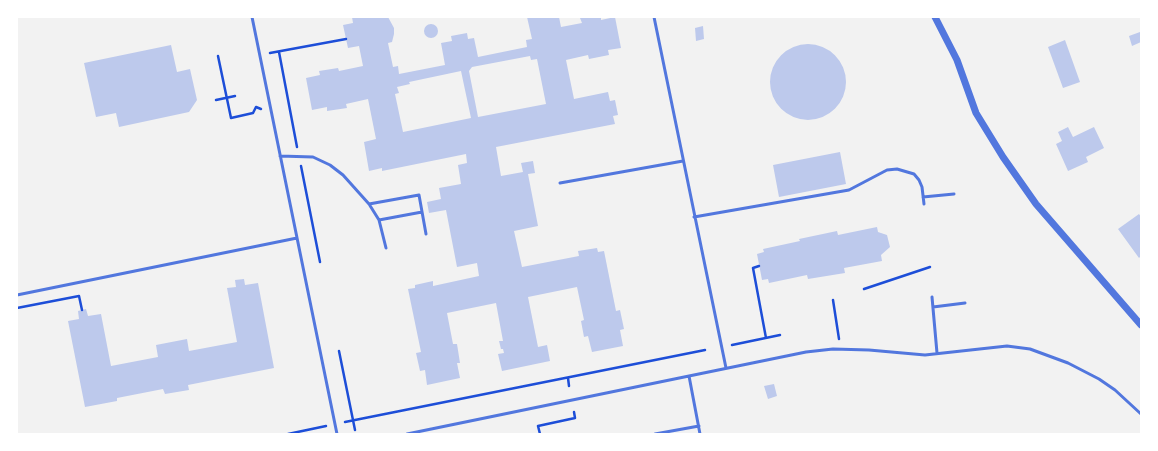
<!DOCTYPE html>
<html>
<head>
<meta charset="utf-8">
<style>
	body { margin:0 }
	#map { position:relative; width:1158px; height:451px; overflow:hidden; background:#f2f2f2; font-family:"Public Sans",sans-serif }
	canvas { display:block }
	.frame { position:absolute; inset:0; border:18px solid #fff; pointer-events:none }
</style>
</head>
<body>
<div id="map">
<canvas width="1158" height="451"></canvas>
<div class="frame"></div>
</div>
<script>
const c = document.querySelector('canvas').getContext('2d');
c.lineJoin = 'round';
function paint(path, color) {
  c.fillStyle = color;
  c.fill(path, 'evenodd');
}
function shape(rows) {
  const path = new Path2D();
  for (const r of rows) {
    if (r.length === 3) {
      path.moveTo(r[0] + r[2], r[1]);
      path.arc(r[0], r[1], r[2], 0, 2 * Math.PI);
      continue;
    }
    path.moveTo(r[0], r[1]);
    for (let i = 2; i < r.length; i += 2) path.lineTo(r[i], r[i + 1]);
  }
  return path;
}
function strokePath(path, color, width, dash) {
  c.strokeStyle = color;
  c.lineWidth = width;
  c.lineCap = dash ? 'butt' : 'round';
  c.setLineDash(dash || []);
  c.stroke(path);
}
const building = shape([
	[352,17,388,17,394,28,394,34,392,42,388,43,393,67,398,66,399,74,445,65,441,43,452,41,451,36,467,33,468,39,474,38,478,57,527,47,526,40,532,39,527,17,559,17,561,27,582,23,580,18,586,17,601,17,601,20,615,17,621,48,608,50,609,55,589,59,588,55,566,60,574,99,608,92,610,101,615,100,618,115,613,116,615,124,496,147,501,176,523,172,521,163,533,161,535,173,528,174,538,226,514,231,522,267,579,256,578,251,597,248,598,252,604,251,616,311,620,310,624,329,620,330,623,346,592,352,588,336,584,337,581,321,584,320,577,287,528,297,538,347,547,345,550,361,502,371,498,354,504,353,503,349,501,349,499,341,503,341,496,303,447,313,453,344,457,344,460,363,457,363,460,378,427,385,425,370,420,371,416,353,421,352,408,289,415,288,415,285,433,281,433,286,479,276,477,263,457,267,446,210,429,213,427,202,441,199,439,188,461,184,458,165,467,163,466,154,382,171,382,168,369,171,364,142,376,139,368,99,346,104,347,108,327,111,327,107,312,110,306,78,320,75,319,71,338,68,339,71,363,66,359,46,348,48,343,25,353,23],
	[530,56,531,60,537,59,546,104,478,117,469,71,472,67],
	[461,71,471,118,403,132,395,94,399,93,397,87,410,84,409,82],
	[431,31,7],
	[703,26,704,39,696,41,695,28],
	[1140,32,1141,42,1132,46,1129,36],
	[1065,40,1080,82,1063,88,1048,47],
	[808,82,38],
	[171,45,177,72,190,69,197,100,189,112,119,127,116,113,96,117,84,63],
	[1068,127,1073,137,1094,127,1104,148,1086,157,1088,162,1068,171,1056,144,1062,141,1058,132],
	[840,152,846,184,779,197,773,165],
	[1139,214,1141,217,1141,256,1139,258,1118,229],
	[877,227,878,232,887,235,890,247,881,255,882,261,844,268,845,273,808,279,807,275,769,283,768,279,762,280,757,254,764,252,763,249,800,241,799,239,837,231,838,235],
	[244,279,245,285,258,283,274,368,188,385,189,390,165,394,163,389,117,398,117,401,85,407,68,321,79,319,78,311,86,309,88,316,101,314,111,366,158,357,156,345,187,339,189,351,237,342,227,288,236,287,235,280],
	[774,384,777,396,768,399,764,386]
]);
const path = shape([
	[279,52,297,147],
	[270,53,346,39],
	[218,56,231,118,253,113,256,107,261,109],
	[216,100,235,96],
	[301,166,320,262],
	[759,266,753,268,766,338],
	[864,289,930,267],
	[833,300,839,339],
	[17,308,79,296,82,310],
	[732,345,780,335],
	[339,351,355,430],
	[568,378,569,386],
	[345,422,705,350],
	[288,434,326,426],
	[540,434,538,426,575,418,574,412]
]);
const service = shape([
	[252,17,337,434],
	[654,17,726,368],
	[280,156,313,157,330,165,343,175,369,204,379,220,386,248],
	[560,183,683,161],
	[923,197,954,194],
	[369,204,419,195,426,234],
	[694,217,849,190,887,170,897,169,914,174,919,180,922,187,924,204],
	[379,220,422,212],
	[17,295,297,238],
	[932,297,937,353],
	[933,307,965,303],
	[407,434,689,376],
	[655,434,699,426],
	[700,434,689,376,806,352,833,349,869,350,925,355,1007,346,1030,349,1068,363,1099,379,1115,390,1141,414]
]);
const tertiary = shape([
	[935,17,957,60,976,113,1003,157,1036,204,1141,325]
]);
paint(building, '#bdc9ec');
strokePath(path, '#1d4ed8', 2.5);
strokePath(service, '#5277de', 3);
strokePath(tertiary, '#5277de', 7);
</script>
</body>
</html>
